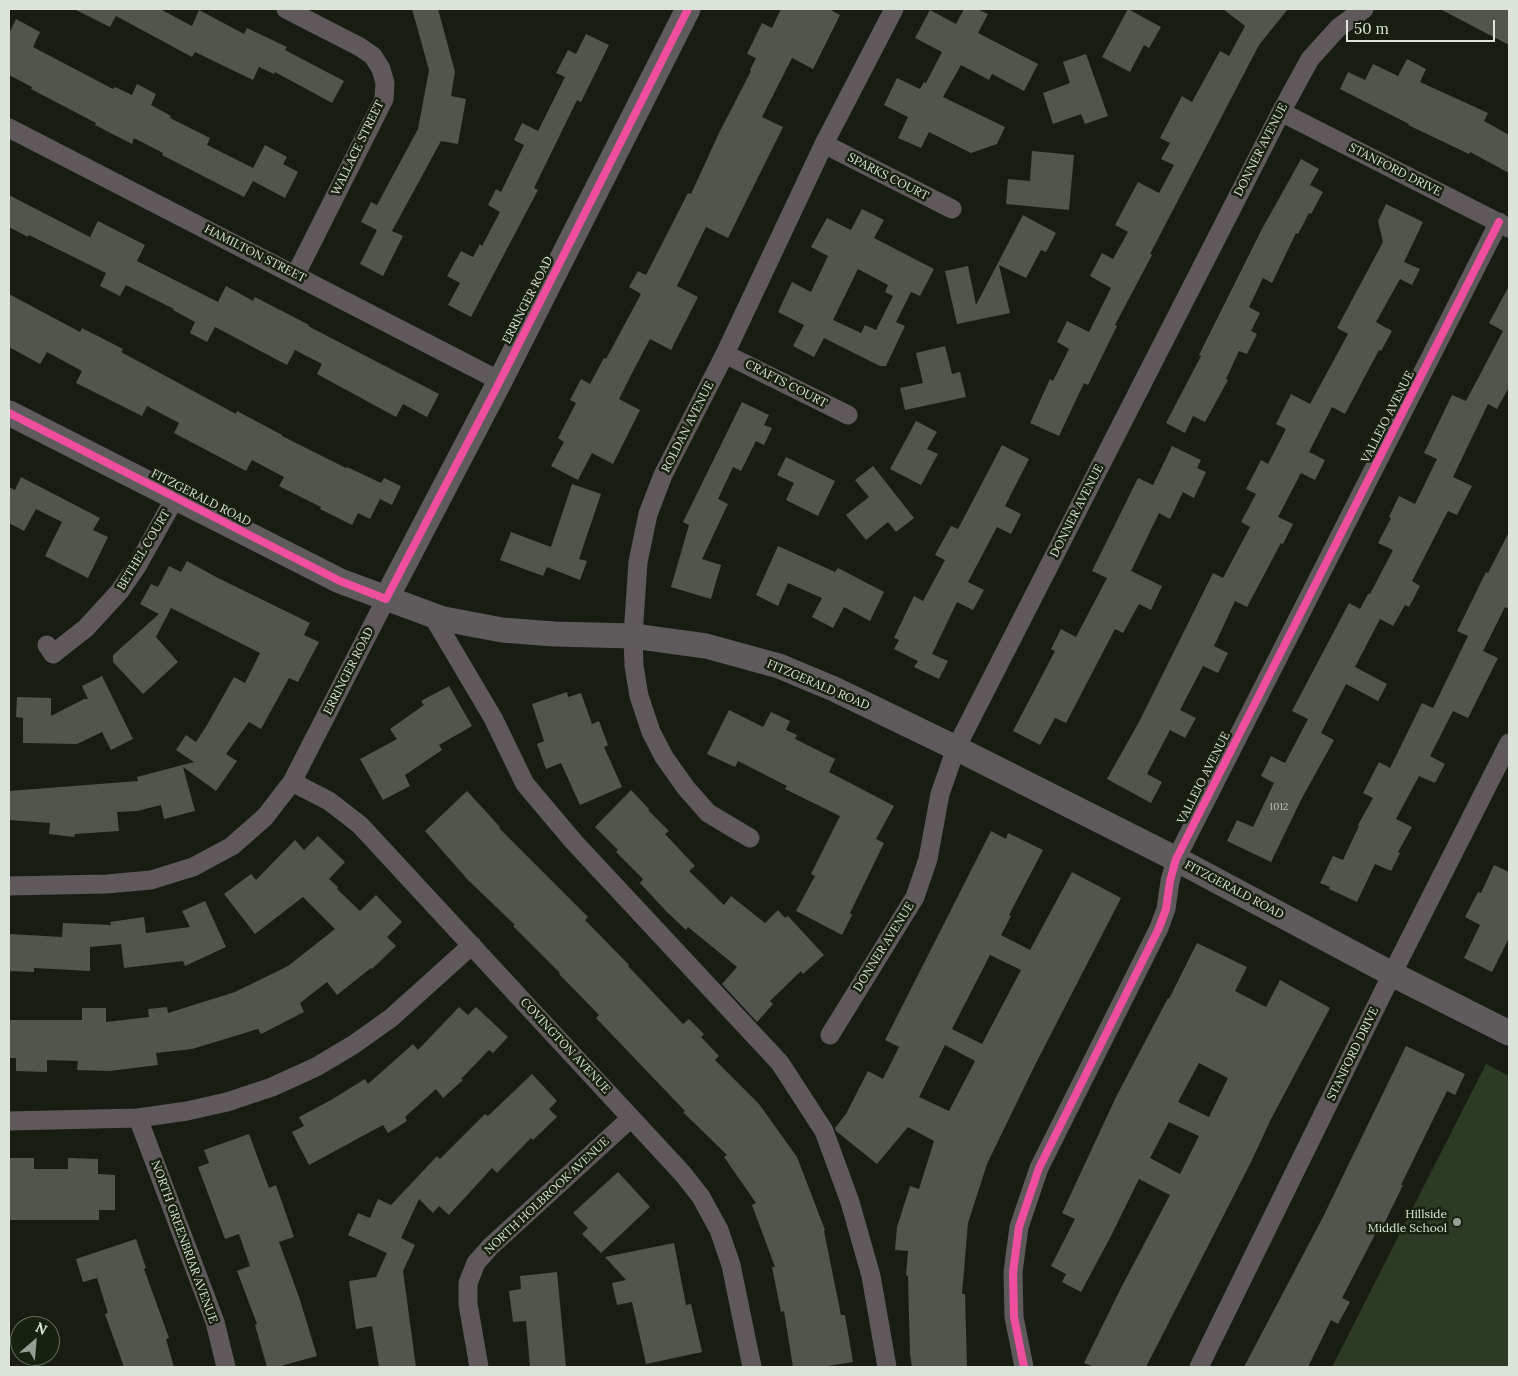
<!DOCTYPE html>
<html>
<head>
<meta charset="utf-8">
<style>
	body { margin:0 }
	#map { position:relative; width:1518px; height:1376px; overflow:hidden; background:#181d14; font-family:Lora,serif }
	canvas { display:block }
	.frame { position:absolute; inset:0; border:10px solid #dce3d8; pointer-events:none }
	.north { position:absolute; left:10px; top:1316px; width:50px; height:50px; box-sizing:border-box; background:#182110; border:1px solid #666f60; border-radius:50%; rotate:27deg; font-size:14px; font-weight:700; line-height:20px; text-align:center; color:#dce3d8 }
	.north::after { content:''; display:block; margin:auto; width:18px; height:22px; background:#979e93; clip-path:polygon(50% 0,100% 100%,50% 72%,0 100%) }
	.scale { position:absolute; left:1346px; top:20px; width:149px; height:22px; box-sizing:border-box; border:2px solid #dce3d8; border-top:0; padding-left:6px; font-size:15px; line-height:18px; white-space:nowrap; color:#dce3d8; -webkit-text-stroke:4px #182110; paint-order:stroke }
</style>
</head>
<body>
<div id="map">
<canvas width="1518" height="1376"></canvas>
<div class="frame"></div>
<div class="north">N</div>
<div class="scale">50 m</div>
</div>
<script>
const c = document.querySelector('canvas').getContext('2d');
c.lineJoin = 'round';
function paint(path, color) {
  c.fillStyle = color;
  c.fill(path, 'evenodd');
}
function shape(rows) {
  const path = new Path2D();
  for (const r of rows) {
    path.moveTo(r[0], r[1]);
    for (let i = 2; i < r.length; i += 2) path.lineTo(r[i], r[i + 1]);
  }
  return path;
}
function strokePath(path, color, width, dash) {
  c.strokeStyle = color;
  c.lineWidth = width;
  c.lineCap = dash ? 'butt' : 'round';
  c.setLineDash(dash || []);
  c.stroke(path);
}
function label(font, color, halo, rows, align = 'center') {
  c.font = font + ' Lora,serif';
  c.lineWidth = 5;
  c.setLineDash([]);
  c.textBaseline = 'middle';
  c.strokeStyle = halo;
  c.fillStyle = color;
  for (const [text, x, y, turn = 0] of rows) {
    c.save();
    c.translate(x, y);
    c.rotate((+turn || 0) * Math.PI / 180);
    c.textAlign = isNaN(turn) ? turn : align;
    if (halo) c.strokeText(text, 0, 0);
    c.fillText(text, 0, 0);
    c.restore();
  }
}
const green = shape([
	[1486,1064,1509,1076,1509,1367,1332,1367]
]);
const building = shape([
	[74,9,160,9,192,26,199,10,244,34,247,28,287,47,285,50,344,81,332,103,275,72,274,74,259,67,253,80,195,52,192,57,116,16,110,27],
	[412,9,438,9,455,72,451,96,466,99,458,144,441,141,392,231,403,236,383,276,360,264,377,230,361,222,371,202,377,205,418,129,429,70],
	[781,9,829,9,840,15,813,69,792,58,762,117,783,127,728,238,706,227,677,286,698,297,671,350,650,339,632,373,619,399,640,410,613,464,592,453,578,480,551,466,564,442,558,438,576,403,570,400,581,379,590,384,604,358,606,359,641,294,629,287,638,271,646,275,688,193,691,194,719,133,751,71,750,70,756,58,747,54,762,23,772,28],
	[964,9,977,9,988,14,978,33,1038,64,1024,91,992,74,989,80,961,65,943,97,1005,127,997,144,971,153,929,132,921,148,898,138,908,117,884,105,897,78,920,89,924,82,926,83,942,52,915,38,930,10,956,24],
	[1128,9,1161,27,1149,48,1144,45,1130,72,1102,57],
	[1223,9,1288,9,1259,45,1150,254,1152,255,1115,325,1117,326,1088,385,1084,383,1059,436,1030,423,1050,379,1053,381,1069,349,1057,342,1067,321,1089,332,1111,288,1090,276,1102,253,1113,259,1128,232,1115,225,1138,182,1159,193,1174,165,1161,159,1170,143,1160,138,1182,96,1192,102,1220,51,1229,56,1245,26],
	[1440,9,1509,9,1509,45],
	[16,19,40,32,33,47,113,89,115,87,132,95,137,84,156,94,151,105,171,116,170,118,210,138,207,145,253,168,265,145,287,157,283,164,298,172,285,198,253,181,244,197,162,155,163,153,134,138,132,144,95,125,96,123,31,89,32,87,9,75,9,34],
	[586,34,609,45,581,102,577,100,534,188,538,190,471,317,448,305,460,283,447,276,461,251,473,257,480,244,482,246,500,212,488,205,496,189,501,192,524,145,514,140,522,123,538,131,565,77,556,73,568,50,576,54],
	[1086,54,1108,116,1085,124,1081,114,1053,124,1043,93,1070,83,1063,62],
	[1407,59,1426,69,1420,82,1488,113,1484,121,1509,135,1509,173,1470,152,1469,154,1408,125,1409,124,1340,89,1348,72,1365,80,1373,64,1398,76],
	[1032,151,1074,155,1069,210,1006,204,1008,179,1030,181],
	[1301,159,1319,169,1310,185,1323,192,1311,214,1309,213,1298,234,1296,233,1272,283,1263,278,1249,307,1260,313,1251,331,1257,334,1247,354,1239,351,1226,379,1228,380,1205,422,1193,416,1185,433,1166,423,1201,356,1199,355,1262,229],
	[9,195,90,237,98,221,145,245,137,261,218,302,226,286,253,301,255,297,309,325,308,326,439,394,427,417,403,404,396,417,317,374,322,364,295,350,287,365,215,327,207,342,190,333,195,322,173,310,174,309,126,285,120,296,100,286,106,273,29,235,28,237,9,227],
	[1386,204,1423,222,1404,262,1420,269,1412,285,1400,279,1376,322,1392,331,1381,351,1379,350,1345,414,1332,407,1309,452,1325,460,1315,480,1301,473,1278,517,1293,524,1283,544,1281,543,1247,607,1235,601,1214,646,1228,653,1218,673,1203,666,1180,710,1196,718,1185,738,1170,730,1147,774,1162,782,1151,803,1107,779,1139,722,1213,573,1223,578,1250,527,1241,522,1256,494,1246,489,1261,460,1268,464,1286,429,1276,424,1291,394,1310,404,1348,334,1337,328,1383,242,1378,221],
	[862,209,884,220,874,238,934,269,920,296,911,292,896,322,905,326,886,366,880,366,824,338,814,357,793,346,804,325,778,312,792,282,811,292,828,256,811,247,827,218,851,230],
	[858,269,888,285,885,292,893,296,876,330,865,325,861,333,833,320],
	[1023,215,1056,233,1046,252,1041,250,1026,278,999,265,1010,313,957,324,945,271,968,266,976,305],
	[1509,286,1509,387,1497,409,1488,404,1453,477,1472,486,1457,515,1448,511,1412,581,1420,586,1409,607,1405,605,1393,626,1380,619,1355,667,1387,684,1378,701,1346,684,1321,733,1334,740,1302,798,1271,862,1227,841,1237,820,1253,827,1274,783,1261,776,1271,756,1285,763,1308,719,1292,711,1349,603,1360,609,1368,594,1370,594,1393,550,1378,543,1391,518,1389,517,1399,496,1415,504,1437,459,1424,453,1452,395,1466,401,1503,331,1489,323],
	[9,294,80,332,82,328,123,349,121,352,236,414,237,411,282,435,282,436,346,468,347,467,381,483,384,478,401,486,392,505,380,499,370,519,358,513,352,525,320,509,321,507,279,486,284,477,252,460,246,471,174,433,179,423,147,406,142,416,76,383,82,371,47,352,40,364,9,347],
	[945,346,952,374,960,372,966,397,905,410,900,388,923,383,916,353],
	[742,402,769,415,764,425,772,428,764,445,756,441,741,471,733,467,718,499,728,504,702,559,721,565,711,599,671,587,689,525,683,522],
	[916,421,937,432,927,449,938,454,921,485,890,469],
	[1002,445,1029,459,1005,506,1021,514,1011,534,997,527,968,582,984,590,973,610,957,602,932,654,948,661,939,679,914,667,918,661,894,649,899,640,894,638,914,596,923,601,945,560,935,555,951,526,958,529],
	[1172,446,1201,460,1197,468,1206,472,1194,498,1183,492,1170,519,1159,513,1131,571,1162,586,1151,610,1139,604,1123,633,1115,629,1066,723,1055,718,1040,745,1013,731,1055,651,1051,649,1061,629,1076,637,1107,578,1092,571,1138,478,1153,485],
	[786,457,835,481,818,516,786,500,794,483,777,475],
	[873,466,914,518,896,532,888,522,866,540,846,515,869,497,855,480],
	[21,477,100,518,93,530,108,537,88,578,45,556,62,522,36,509,24,531,9,523,9,487,15,490],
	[572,484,601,494,579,559,587,561,580,580,547,567,543,576,500,560,511,532,551,547],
	[1509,532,1509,609,1505,607,1483,651,1498,658,1468,718,1453,711,1430,756,1445,764,1435,783,1419,776,1396,819,1412,827,1398,852,1400,853,1391,871,1375,864,1357,902,1329,889,1330,887,1320,883,1333,856,1343,860,1359,826,1358,825,1373,798,1363,793,1379,762,1390,768,1422,703,1433,708,1468,636,1457,631,1486,572,1488,573],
	[778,546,835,572,838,568,884,592,870,621,844,607,833,628,812,617,822,598,788,583,778,606,756,595],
	[187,561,218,578,310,623,304,635,319,642,298,682,289,678,261,729,249,722,226,754,237,761,216,791,183,767,195,811,164,819,161,805,137,811,117,812,119,831,75,834,74,837,49,834,50,823,9,820,9,791,138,781,137,777,194,762,176,750,186,735,196,742,207,725,234,677,245,683,260,653,171,608,156,637,178,662,143,694,113,662,113,655,159,614,140,604,151,584,158,587,169,566,181,572],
	[102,676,133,739,111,750,102,732,77,744,23,743,23,718,16,717,17,697,51,698,51,716,84,699,88,699,82,686],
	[449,686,472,726,439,745,442,750,405,775,410,786,383,800,360,759,397,739,390,729,424,705,421,701],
	[567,692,568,697,581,693,592,724,599,721,608,745,604,747,622,787,580,805,561,763,546,769,537,744,544,741,532,704],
	[729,710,763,727,771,712,790,721,786,730,797,735,795,739,835,759,829,772,894,806,876,839,884,843,850,913,852,915,842,935,796,911,815,876,811,874,840,816,785,789,787,786,738,761,735,767,707,754],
	[631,790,649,809,648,810,669,831,665,834,695,866,689,871,724,905,731,896,765,923,778,910,785,918,788,916,824,955,803,974,801,971,770,1001,773,1004,757,1022,722,984,737,967,688,927,686,930,666,911,640,883,643,879,616,852,618,850,595,827],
	[467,791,500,827,499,828,588,917,585,920,629,965,628,966,683,1024,689,1019,704,1034,701,1037,719,1056,715,1060,759,1104,797,1157,825,1230,824,1231,841,1315,845,1315,853,1362,822,1367,793,1367,784,1311,781,1312,772,1267,775,1267,752,1205,756,1203,724,1157,727,1155,683,1112,685,1111,596,1018,599,1015,559,974,560,973,513,926,515,925,468,880,425,831],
	[991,831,1006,839,1008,833,1043,850,1009,915,1011,916,1001,935,1030,950,1072,872,1121,898,1034,1067,987,1164,968,1223,962,1294,965,1294,967,1367,912,1367,910,1354,908,1276,906,1275,908,1251,895,1250,897,1227,910,1186,919,1189,934,1141,908,1127,877,1164,836,1131,835,1128,846,1114,868,1071,883,1079,899,1047,885,1040],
	[990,955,1021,970,982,1044,952,1029],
	[945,1045,975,1061,949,1111,919,1097],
	[318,836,345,862,329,879,338,887,337,889,360,911,376,895,402,922,387,937,396,946,372,969,371,968,337,995,327,982,300,1003,304,1012,261,1034,258,1029,192,1049,156,1053,158,1065,110,1071,77,1070,78,1061,47,1060,47,1072,16,1071,16,1058,9,1058,9,1020,82,1020,82,1008,106,1008,106,1022,149,1017,148,1009,167,1007,168,1013,235,992,288,966,335,929,303,897,255,934,224,894,251,874,256,880,295,840,304,850],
	[1494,865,1509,872,1509,938,1492,972,1464,958,1480,925,1465,917,1478,892,1481,893],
	[205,901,226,947,185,966,183,961,124,968,121,944,90,947,90,971,34,968,34,972,9,971,9,934,62,937,63,923,111,925,110,922,144,917,146,933,190,927,182,911],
	[1197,943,1247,967,1235,991,1266,1007,1280,980,1330,1008,1271,1119,1251,1162,1146,1367,1094,1367,1084,1363,1122,1286,1170,1195,1139,1179,1111,1236,1081,1292,1062,1282,1066,1274,1051,1266,1075,1219,1062,1213,1116,1097,1168,998,1169,999],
	[1199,1063,1228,1078,1209,1117,1178,1102],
	[1169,1122,1199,1136,1180,1174,1150,1158],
	[459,1007,468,1015,476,1007,508,1037,493,1053,489,1050,461,1079,463,1080,443,1098,436,1089,405,1117,407,1121,388,1133,383,1125,309,1165,292,1132,304,1126,299,1117,331,1100,365,1079,368,1084,413,1044,418,1050],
	[1406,1046,1465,1074,1455,1095,1447,1091,1401,1185,1403,1185,1382,1228,1379,1227,1342,1298,1350,1302,1338,1324,1331,1320,1308,1367,1244,1367,1323,1217],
	[532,1074,557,1101,549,1109,557,1117,533,1140,531,1138,497,1173,492,1168,449,1215,439,1206,433,1213,419,1199,401,1238,415,1245,403,1271,416,1367,379,1367,372,1326,356,1329,349,1281,376,1277,387,1253,348,1235,358,1213,370,1218,378,1199,391,1205,437,1156,440,1159,485,1114,488,1116],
	[249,1134,269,1188,276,1185,294,1237,279,1242,299,1297,317,1356,277,1367,267,1367,255,1325,257,1324,237,1271,250,1266,239,1234,225,1239,198,1167,209,1163,204,1150],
	[9,1158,34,1158,34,1169,68,1169,68,1158,98,1159,98,1174,115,1175,115,1210,99,1210,99,1220,9,1220],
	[618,1172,650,1207,601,1253,582,1234,588,1228,573,1213],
	[136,1239,146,1268,144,1269,169,1338,166,1339,174,1367,124,1367,105,1314,108,1313,97,1278,83,1282,76,1259],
	[674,1243,686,1305,691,1304,702,1352,646,1364,632,1302,617,1305,612,1283,626,1280,605,1257],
	[557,1272,566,1367,530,1367,526,1321,513,1322,509,1291,521,1289,520,1276]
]);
const minor = shape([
	[286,9,360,47,373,56,381,69,385,83,384,99,296,274],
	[1281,112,1509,228],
	[9,128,500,381],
	[824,144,952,209],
	[725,354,848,415],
	[432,615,493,718,525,784,574,842,780,1063,824,1131,850,1202,871,1276,887,1367],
	[47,645,53,654,86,628,119,592,137,566,175,498],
	[292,782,329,801,360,825,683,1174,701,1197,719,1230,731,1265,752,1367],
	[750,838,708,813,686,788,664,757,651,732,639,696,634,666,633,636,638,562,648,514,663,475,725,354,824,144,894,9],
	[9,886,107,884,151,880,193,867,232,846,265,817,292,782,386,599],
	[830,1035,915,897,928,859,940,794,956,748,1281,112,1310,59,1338,28,1364,9],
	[138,1118,215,1322,226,1367],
	[9,1121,138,1118,187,1111,227,1102,272,1087,316,1067,353,1045,391,1018,472,945],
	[479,1367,468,1304,468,1283,476,1263,490,1247,631,1118],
	[1024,1367,1014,1317,1013,1272,1019,1227,1039,1168,1159,928,1166,909,1170,881,1176,859,1499,222],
	[1199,1367,1392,974,1509,743]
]);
const major = shape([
	[9,413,340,581,432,615,444,619,502,630,554,634,633,636,706,646,779,666,834,689,956,748,1176,859,1392,974,1509,1033],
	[386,599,500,381,688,9]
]);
const cycleway = shape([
	[9,413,340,581,386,599,500,381,688,9],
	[1024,1367,1014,1317,1013,1272,1019,1227,1039,1168,1159,928,1166,909,1170,881,1176,859,1499,222]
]);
const markers = [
	[1457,1222,5,"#979e93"]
];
const numberNames = [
	["1012",1279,807]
];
const streetNames = [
	["WALLACE STREET",358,148,-64],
	["DONNER AVENUE",1261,150,-63],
	["STANFORD DRIVE",1395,170,27],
	["SPARKS COURT",888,177,27],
	["HAMILTON STREET",255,254,27],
	["ERRINGER ROAD",528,300,-63],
	["CRAFTS COURT",786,384,27],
	["VALLEJO AVENUE",1388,417,-63],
	["ROLDAN AVENUE",688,427,-63],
	["FITZGERALD ROAD",201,498,27],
	["DONNER AVENUE",1077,511,-63],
	["BETHEL COURT",144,550,-59],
	["ERRINGER ROAD",349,671,-63],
	["FITZGERALD ROAD",818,685,23],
	["VALLEJO AVENUE",1204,778,-63],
	["FITZGERALD ROAD",1234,890,28],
	["DONNER AVENUE",884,947,-58],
	["COVINGTON AVENUE",565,1046,47],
	["STANFORD DRIVE",1353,1054,-64],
	["NORTH HOLBROOK AVENUE",547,1196,-43],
	["NORTH GREENBRIAR AVENUE",184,1242,70]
];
const poiNames = [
	["Hillside",1447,1215],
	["Middle School",1447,1229]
];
paint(green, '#2d3a24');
paint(building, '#51554d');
strokePath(minor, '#60595b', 19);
strokePath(major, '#5f5a5b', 25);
strokePath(cycleway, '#ef4d9e', 8);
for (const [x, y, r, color] of markers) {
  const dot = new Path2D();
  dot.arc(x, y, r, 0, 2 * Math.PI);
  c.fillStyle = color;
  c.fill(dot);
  strokePath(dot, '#182110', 2);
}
label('10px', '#b9c0b5', null, numberNames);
label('12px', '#dce3d8', '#182110', streetNames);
label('12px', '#dce3d8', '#182110', poiNames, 'right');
</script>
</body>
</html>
